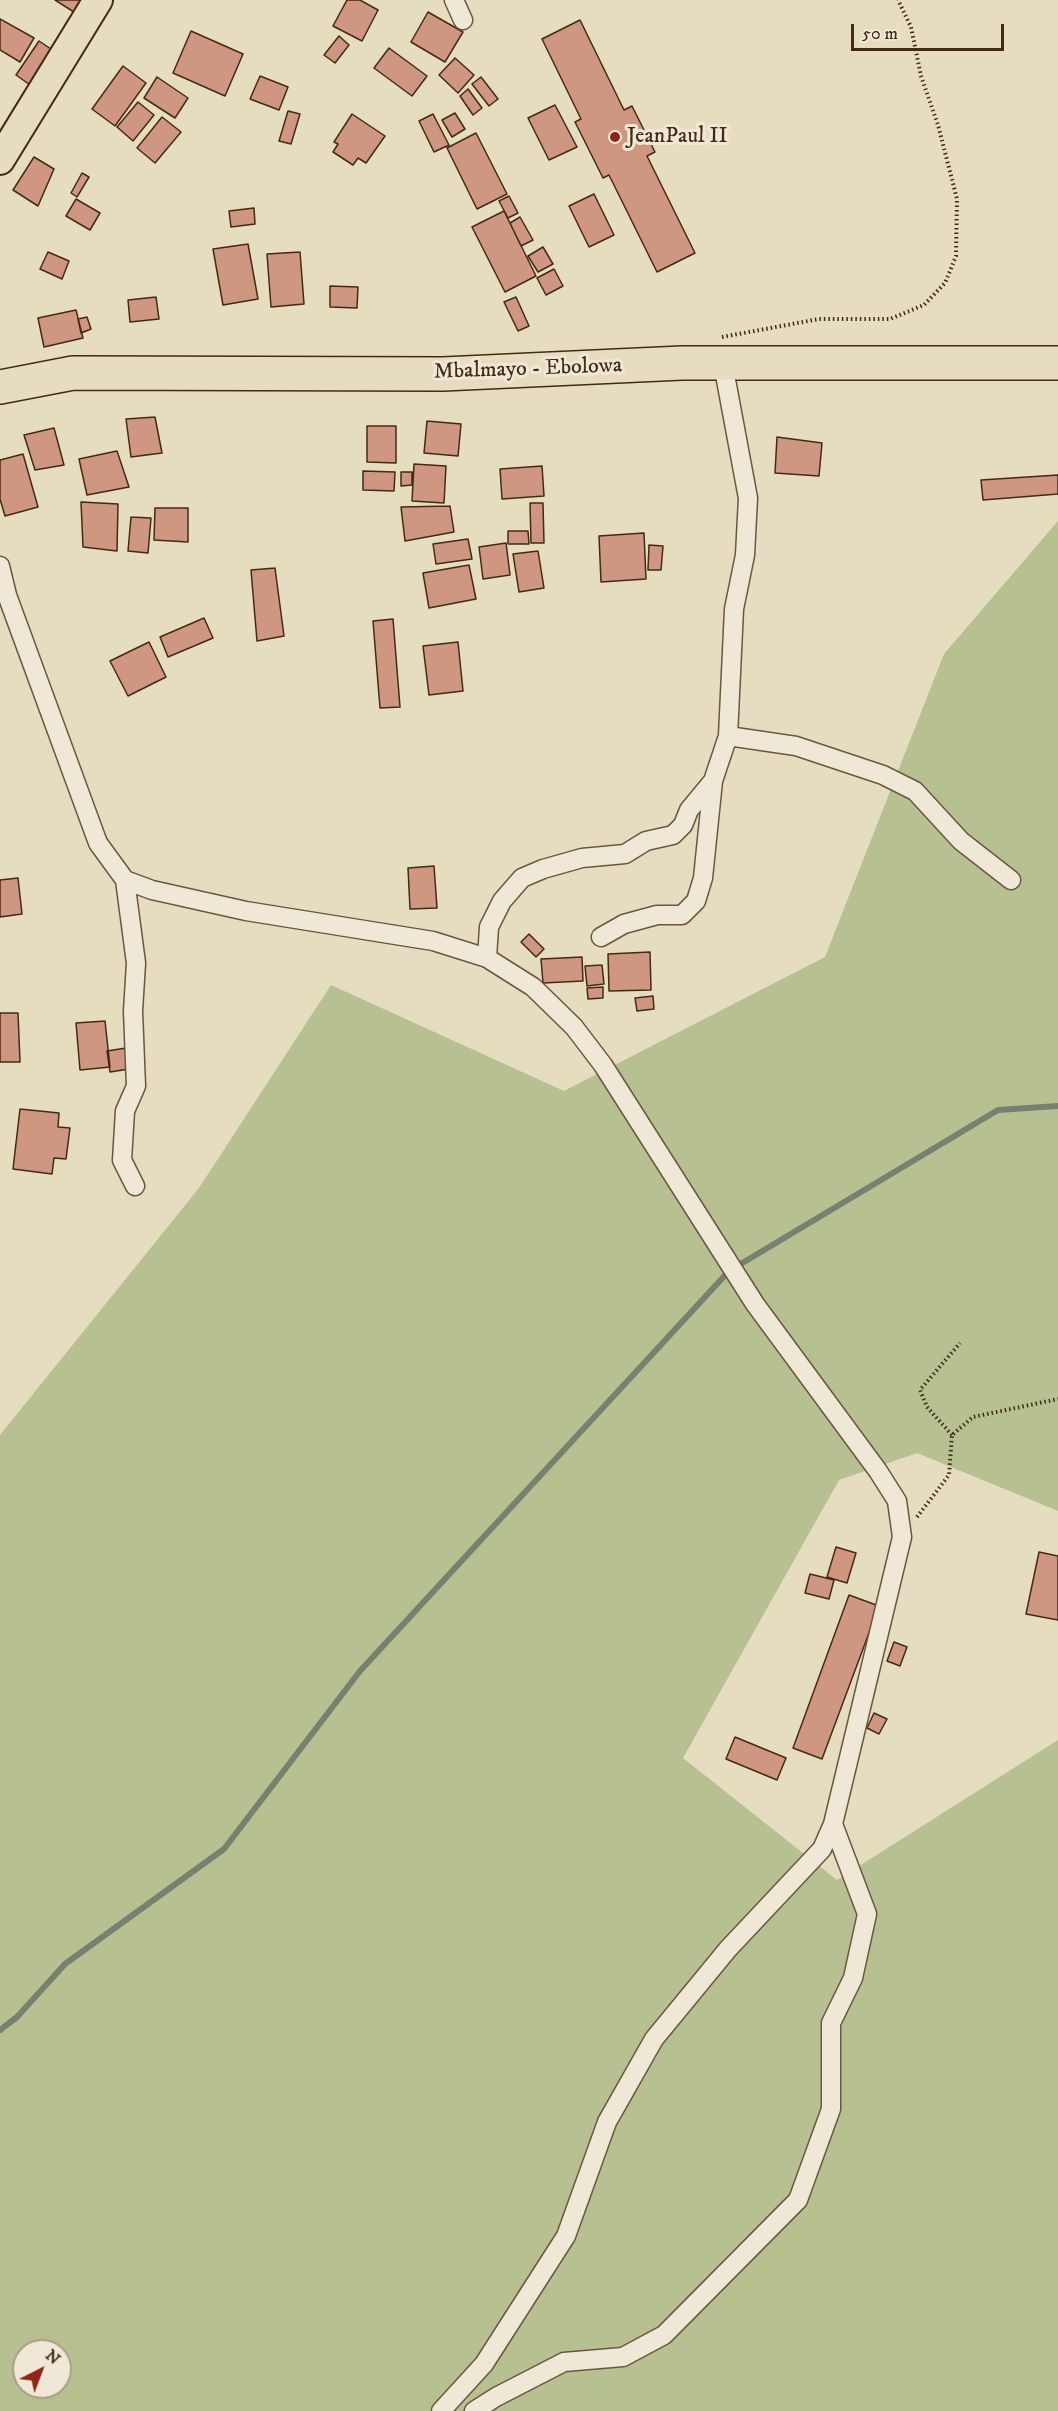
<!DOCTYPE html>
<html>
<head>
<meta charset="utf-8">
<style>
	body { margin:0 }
	#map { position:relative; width:1058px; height:2411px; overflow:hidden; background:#e6dcc0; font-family:"IM FELL DW Pica",serif }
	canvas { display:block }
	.north { position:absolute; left:12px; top:2339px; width:60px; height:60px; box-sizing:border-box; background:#efe8d6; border:2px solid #ab9c88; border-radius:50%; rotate:42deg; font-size:16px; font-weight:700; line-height:24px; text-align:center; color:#442a14 }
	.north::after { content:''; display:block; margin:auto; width:21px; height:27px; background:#8f2418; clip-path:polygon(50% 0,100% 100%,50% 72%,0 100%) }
	.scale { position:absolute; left:851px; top:24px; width:153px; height:27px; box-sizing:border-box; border:3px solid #442a14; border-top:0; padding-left:8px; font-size:18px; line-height:21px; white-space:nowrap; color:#442a14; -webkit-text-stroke:4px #efe8d6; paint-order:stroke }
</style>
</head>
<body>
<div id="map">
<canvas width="1058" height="2411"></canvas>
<div class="north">N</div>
<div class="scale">50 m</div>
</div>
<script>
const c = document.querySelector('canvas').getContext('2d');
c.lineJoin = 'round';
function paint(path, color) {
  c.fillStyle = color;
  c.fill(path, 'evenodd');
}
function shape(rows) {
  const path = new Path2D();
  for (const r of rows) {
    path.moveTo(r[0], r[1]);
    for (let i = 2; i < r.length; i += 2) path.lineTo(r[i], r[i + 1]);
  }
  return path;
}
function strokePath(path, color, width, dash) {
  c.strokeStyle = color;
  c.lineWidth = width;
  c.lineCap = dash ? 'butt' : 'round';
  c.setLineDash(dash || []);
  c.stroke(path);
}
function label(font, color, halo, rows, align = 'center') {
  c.font = font + ' "IM FELL DW Pica",serif';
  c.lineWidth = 6;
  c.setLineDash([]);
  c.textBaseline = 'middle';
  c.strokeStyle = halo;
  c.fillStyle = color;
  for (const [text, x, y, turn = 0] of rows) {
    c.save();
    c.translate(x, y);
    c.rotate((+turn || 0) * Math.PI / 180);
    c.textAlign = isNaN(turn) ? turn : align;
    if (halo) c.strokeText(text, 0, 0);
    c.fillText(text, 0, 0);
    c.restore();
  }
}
const green = shape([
	[1058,521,1058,1511,917,1453,839,1480,683,1758,837,1880,1058,1740,1058,2411,0,2411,0,1435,199,1188,331,985,564,1091,825,957,944,654],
	[24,2351,60,2351,60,2387,24,2387]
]);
const stream = shape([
	[0,2030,17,2017,65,1964,224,1849,360,1671,729,1271,998,1110,1058,1106]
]);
const building = shape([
	[55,0,82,0,74,12,55,0],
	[347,0,360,0,378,10,362,41,333,26,347,0],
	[428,12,463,32,445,62,411,42,428,12],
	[0,19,34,38,20,62,0,50,0,19],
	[580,20,624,110,632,106,655,152,647,156,695,253,657,272,609,175,603,178,575,122,581,119,542,39,580,20],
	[191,31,243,54,225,96,173,73,191,31],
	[339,36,349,45,335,63,324,55,339,36],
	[39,41,57,53,33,87,16,75,39,41],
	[389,48,427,76,412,96,374,68,389,48],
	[455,58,474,75,458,93,439,75,455,58],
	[123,66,146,83,115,126,92,109,123,66],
	[260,76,288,87,279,110,250,99,260,76],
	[157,77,188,98,175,118,144,98,157,77],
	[481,77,498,99,489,106,472,84,481,77],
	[468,89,482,108,473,115,460,96,468,89],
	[138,102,154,115,133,141,117,127,138,102],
	[555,105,577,147,549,160,528,118,555,105],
	[288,111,300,114,291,144,279,141,288,111],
	[455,113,465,129,452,137,442,120,455,113],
	[352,114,385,136,366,163,358,158,353,165,333,152,338,144,334,142,352,114],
	[433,114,449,145,434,152,419,121,433,114],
	[162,117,181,132,155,163,137,148,162,117],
	[476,133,507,194,477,209,447,148,476,133],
	[34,157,54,169,38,206,13,190,34,157],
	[82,173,89,177,77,197,71,193,82,173],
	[594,194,614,235,589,247,569,206,594,194],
	[509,196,518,213,508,218,499,201,509,196],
	[76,199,100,213,90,230,66,216,76,199],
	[254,208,255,224,231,227,229,211,254,208],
	[504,211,536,276,505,292,472,227,504,211],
	[520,217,533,240,521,246,510,223,520,217],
	[248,244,258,299,223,305,213,249,248,244],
	[543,247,553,264,538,272,528,256,543,247],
	[48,252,69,261,62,279,40,269,48,252],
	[300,252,304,304,271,307,267,254,300,252],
	[554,269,563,286,546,295,537,278,554,269],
	[330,286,358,287,357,308,330,307,330,286],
	[156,297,159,319,130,322,128,300,156,297],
	[516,297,529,326,518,331,504,302,516,297],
	[76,310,83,338,44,347,38,318,76,310],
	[87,317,91,329,81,333,78,319,87,317],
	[155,417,162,453,131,457,126,419,155,417],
	[427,421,461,424,458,456,424,453,427,421],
	[367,426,396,426,396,463,367,462,367,426],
	[54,428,64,465,35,470,24,435,54,428],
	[777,437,822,443,819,476,775,473,777,437],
	[117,451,129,487,87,495,79,459,117,451],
	[23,454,38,507,5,516,0,499,0,460,23,454],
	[414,464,446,466,444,503,412,501,414,464],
	[542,466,544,496,502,499,500,469,542,466],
	[363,471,395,472,394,491,363,490,363,471],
	[401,472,412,472,412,485,401,486,401,472],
	[1058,475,1058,494,983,500,981,480,1058,475],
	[81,502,118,504,117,551,83,547,81,502],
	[530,503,543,503,544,543,531,543,530,503],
	[450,506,454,532,405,541,401,507,450,506],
	[155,508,188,508,188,542,154,540,155,508],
	[131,517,151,518,148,553,128,551,131,517],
	[508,531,528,531,529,544,508,544,508,531],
	[644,533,646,579,601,582,599,536,644,533],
	[468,539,472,559,436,564,433,544,468,539],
	[506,543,510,575,483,579,479,547,506,543],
	[649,545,663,546,661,570,648,570,649,545],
	[538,551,544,588,519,592,513,554,538,551],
	[469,565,476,599,429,608,423,573,469,565],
	[275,568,284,636,257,641,251,570,275,568],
	[204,618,213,638,168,657,160,637,204,618],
	[393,619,400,707,380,708,373,621,393,619],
	[149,642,166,677,128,696,110,661,149,642],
	[458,642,463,691,429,695,423,646,458,642],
	[434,866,437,908,410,909,408,868,434,866],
	[18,878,22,914,0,917,0,880,18,878],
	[529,934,544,949,536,957,521,942,529,934],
	[650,952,651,990,609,991,608,954,650,952],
	[582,957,583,981,543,983,541,959,582,957],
	[602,965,604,984,587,986,585,966,602,965],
	[603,987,603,998,588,999,587,988,603,987],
	[653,996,654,1009,637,1011,635,998,653,996],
	[0,1013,18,1013,20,1062,0,1062,0,1013],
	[105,1021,110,1067,80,1070,76,1023,105,1021],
	[126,1048,129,1069,110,1072,107,1051,126,1048],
	[20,1109,59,1113,58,1127,70,1128,66,1159,54,1158,52,1174,13,1169,20,1109],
	[836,1547,856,1553,847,1583,827,1577,836,1547],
	[1039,1552,1058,1556,1058,1620,1026,1614,1039,1552],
	[810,1574,834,1580,829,1599,805,1593,810,1574],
	[849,1595,879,1606,822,1759,793,1748,849,1595],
	[894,1642,907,1647,900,1666,887,1661,894,1642],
	[874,1713,887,1719,879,1734,867,1728,874,1713],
	[735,1737,786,1758,777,1780,726,1759,735,1737]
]);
const path = shape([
	[722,337,819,319,890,319,924,305,945,283,956,256,957,199,938,125,921,76,911,27,898,0],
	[952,1435,927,1407,920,1390,960,1343],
	[917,1517,949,1475,952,1435,973,1417,1058,1399]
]);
const street = shape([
	[454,0,463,20],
	[0,566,7,595,98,843,125,880,152,890,246,911,433,941,487,958,533,987,574,1027,603,1065,755,1304,878,1471,897,1501,902,1537,833,1824,822,1849,728,1949,654,2039,607,2122,566,2236,484,2364,441,2411],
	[728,736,796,746,883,775,915,791,961,841,1011,880],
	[125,880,136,963,133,1011,136,1086,125,1111,122,1160,135,1186],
	[601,937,624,924,657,915,682,915,696,901,703,878,713,781],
	[487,958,489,927,502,901,522,878,543,869,582,858,625,854,646,841,673,835,683,825,689,810,713,781,728,736,734,609,745,555,748,498,723,364],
	[474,2411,496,2397,564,2362,623,2357,664,2335,798,2200,831,2109,831,2023,853,1978,867,1914,833,1824]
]);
const primary = shape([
	[0,160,98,0]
]);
const highway = shape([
	[0,387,73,373,443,374,682,363,1058,363]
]);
const markers = [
	[615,137,6,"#8f2418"]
];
const poiNames = [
	["JeanPaul II",627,137]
];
const streetNames = [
	["Mbalmayo - Ebolowa",528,370,-2]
];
paint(green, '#b6c091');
strokePath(stream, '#76826f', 6);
paint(building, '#cf9681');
strokePath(building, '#442a14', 1.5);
strokePath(street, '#6c563f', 21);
strokePath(primary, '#442a14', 32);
strokePath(highway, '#442a14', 36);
strokePath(path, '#442a14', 4, [1.5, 3]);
strokePath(street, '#efe8d6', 18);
strokePath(primary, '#e6dcc0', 28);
strokePath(highway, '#e6dcc0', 33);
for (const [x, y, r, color] of markers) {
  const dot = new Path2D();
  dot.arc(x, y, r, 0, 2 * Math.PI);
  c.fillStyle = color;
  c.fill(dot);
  strokePath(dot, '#efe8d6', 2);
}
label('22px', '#442a14', '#efe8d6', poiNames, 'left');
label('22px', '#442a14', '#efe8d6', streetNames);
</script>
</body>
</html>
